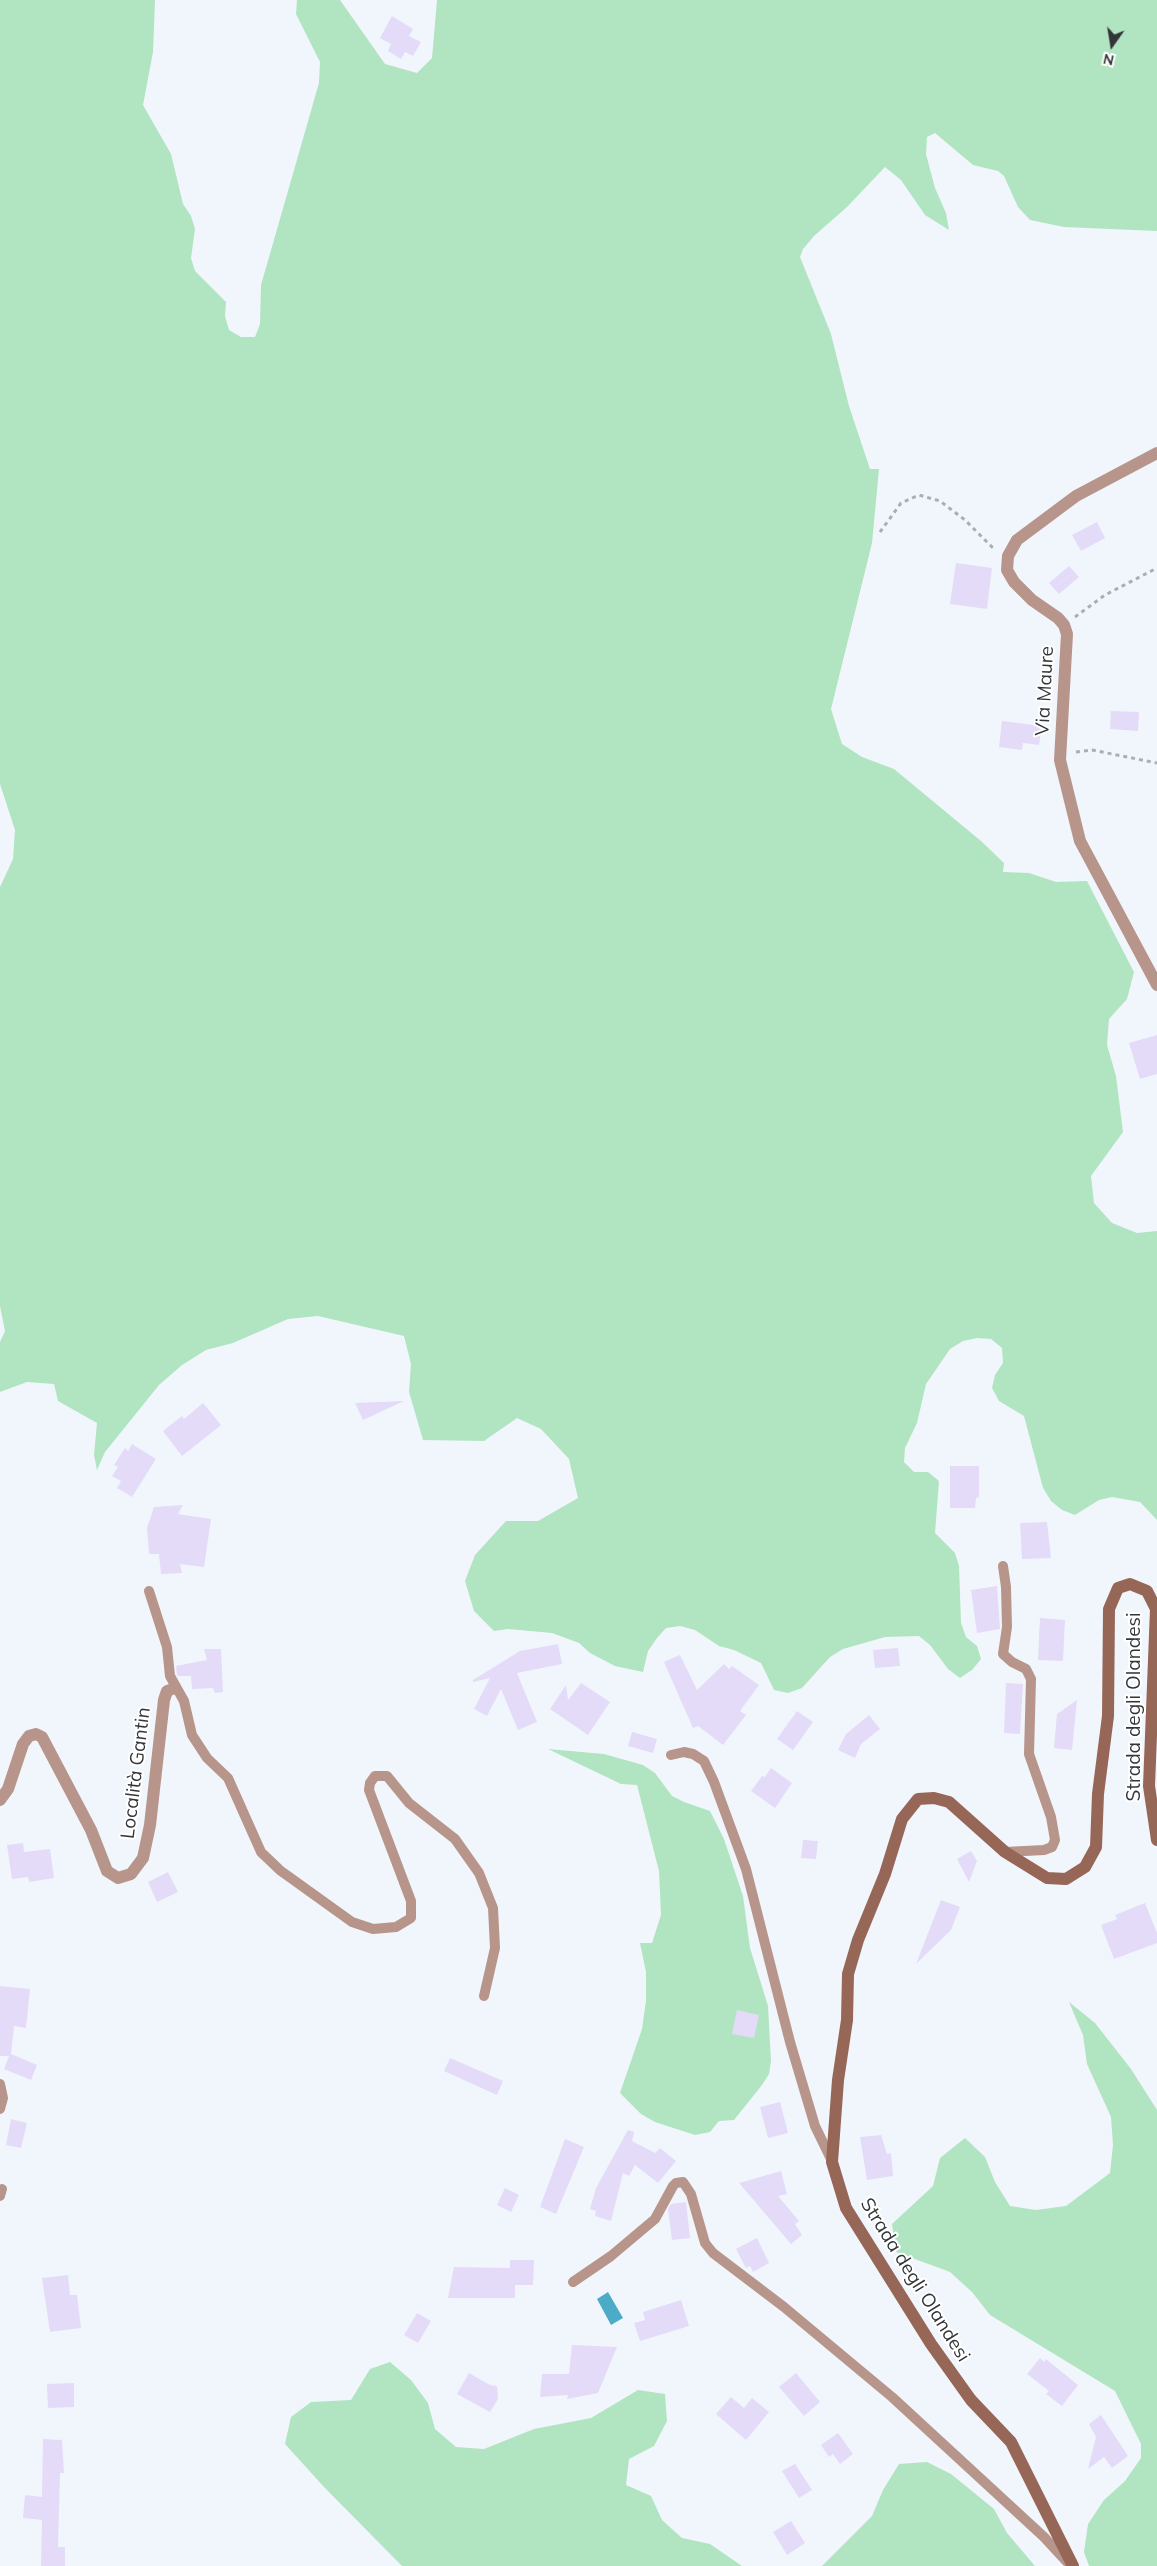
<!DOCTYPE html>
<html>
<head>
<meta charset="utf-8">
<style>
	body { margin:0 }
	#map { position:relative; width:1157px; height:2566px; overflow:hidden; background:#f1f6fd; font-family:Mulish,sans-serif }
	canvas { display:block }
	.north { position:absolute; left:1087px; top:20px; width:50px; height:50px; -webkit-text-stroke:4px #fff; paint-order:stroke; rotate:193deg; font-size:14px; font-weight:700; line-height:20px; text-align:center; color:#333538 }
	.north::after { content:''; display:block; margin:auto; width:18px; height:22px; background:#333538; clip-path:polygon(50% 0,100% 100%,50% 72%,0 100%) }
</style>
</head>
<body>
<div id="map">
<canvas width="1157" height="2566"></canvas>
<div class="north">N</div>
</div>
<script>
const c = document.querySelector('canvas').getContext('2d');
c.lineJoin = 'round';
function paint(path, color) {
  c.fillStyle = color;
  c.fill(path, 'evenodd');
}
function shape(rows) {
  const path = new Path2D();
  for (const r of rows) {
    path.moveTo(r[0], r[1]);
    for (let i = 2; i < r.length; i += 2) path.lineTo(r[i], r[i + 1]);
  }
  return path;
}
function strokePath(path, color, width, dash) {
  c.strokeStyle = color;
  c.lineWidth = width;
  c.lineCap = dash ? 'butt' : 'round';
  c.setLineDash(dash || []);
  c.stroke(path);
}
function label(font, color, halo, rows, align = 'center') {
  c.font = font + ' Mulish,sans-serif';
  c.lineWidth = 4;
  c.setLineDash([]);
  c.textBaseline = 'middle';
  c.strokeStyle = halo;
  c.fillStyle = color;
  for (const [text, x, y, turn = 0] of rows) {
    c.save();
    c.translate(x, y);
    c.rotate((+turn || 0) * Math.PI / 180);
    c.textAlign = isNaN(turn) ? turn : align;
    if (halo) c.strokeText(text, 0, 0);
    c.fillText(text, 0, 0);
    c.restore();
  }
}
const green = shape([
	[0,0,155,0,153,52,143,105,171,154,183,204,191,216,195,229,191,258,195,271,226,302,225,316,229,330,241,337,255,337,260,324,261,285,319,83,320,62,296,14,297,0,340,0,385,64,417,73,432,58,437,0,1157,0,1157,231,1064,227,1030,220,1018,207,1004,176,998,171,973,165,935,133,927,137,926,154,935,188,946,213,949,230,925,215,901,180,885,167,847,207,814,236,803,249,800,257,831,334,849,406,870,469,879,469,872,543,831,709,842,744,862,757,894,769,981,841,1004,863,1003,872,1029,873,1056,882,1087,881,1134,972,1127,999,1109,1019,1107,1045,1116,1076,1123,1132,1091,1176,1094,1203,1112,1223,1137,1233,1157,1231,1157,1520,1140,1502,1112,1497,1099,1500,1075,1515,1062,1510,1051,1501,1043,1488,1024,1416,999,1401,992,1388,995,1375,1003,1363,1002,1348,991,1339,977,1338,963,1341,950,1349,926,1384,917,1423,905,1448,904,1462,914,1472,928,1472,939,1481,935,1533,955,1553,959,1566,961,1623,966,1637,977,1646,981,1659,972,1670,960,1678,948,1669,930,1645,919,1636,885,1637,843,1649,830,1657,802,1688,788,1693,774,1690,761,1663,734,1650,719,1646,695,1630,680,1626,666,1628,657,1638,648,1651,643,1672,615,1666,590,1653,579,1643,552,1633,508,1629,494,1631,474,1611,465,1581,475,1555,506,1521,538,1521,578,1498,569,1459,541,1429,517,1418,484,1441,423,1440,409,1392,411,1364,404,1336,318,1316,288,1319,233,1343,206,1350,182,1365,159,1385,105,1452,97,1470,94,1455,97,1423,58,1401,54,1384,27,1382,0,1392,0,1342,5,1331,0,1306,0,887,13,859,15,830,0,784],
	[548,1749,604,1754,643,1765,655,1773,672,1796,684,1802,710,1811,724,1839,743,1896,750,1948,768,2006,771,2061,769,2074,762,2085,734,2120,719,2121,710,2132,695,2135,655,2122,641,2114,620,2093,642,2029,646,2001,646,1972,640,1943,652,1943,661,1915,659,1871,637,1785,621,1784],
	[1069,2002,1095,2023,1131,2069,1157,2110,1157,2566,1089,2566,1084,2552,1088,2524,1104,2500,1125,2481,1141,2458,1141,2444,1115,2391,990,2315,972,2292,950,2272,896,2252,892,2224,933,2186,940,2158,965,2138,985,2157,995,2182,1010,2206,1036,2210,1066,2206,1110,2173,1113,2145,1111,2117,1087,2064,1083,2035],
	[390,2362,411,2380,428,2403,435,2429,456,2447,484,2449,534,2429,591,2418,638,2390,665,2394,667,2421,654,2446,629,2459,626,2485,651,2496,662,2520,682,2538,710,2544,742,2566,402,2566,324,2487,285,2444,291,2417,311,2402,351,2400,370,2369],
	[927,2462,951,2474,994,2509,1007,2533,1035,2566,822,2566,872,2516,883,2490,899,2464]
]);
const water = shape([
	[608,2292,623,2318,611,2325,597,2299]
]);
const building = shape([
	[392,16,413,29,409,36,421,42,413,56,405,52,401,59,388,51,391,44,380,38],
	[1097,522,1105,538,1081,551,1072,535],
	[956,563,992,568,987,609,950,604],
	[1069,566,1079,577,1059,594,1049,583],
	[1111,711,1139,712,1138,731,1110,729],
	[1002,721,1042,726,1039,745,1023,743,1022,750,999,747],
	[1157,1035,1157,1074,1140,1079,1129,1043],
	[404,1401,363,1420,355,1403],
	[203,1403,221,1425,182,1456,163,1431,182,1416,184,1419],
	[132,1444,156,1459,132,1497,117,1488,121,1481,112,1476,118,1467,114,1465,125,1448,128,1451],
	[950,1466,979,1466,979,1497,976,1498,975,1508,950,1508],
	[183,1505,178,1514,211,1519,204,1567,180,1564,182,1573,161,1574,159,1554,149,1554,147,1528,154,1507],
	[1047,1522,1051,1558,1022,1559,1020,1523],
	[997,1586,1000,1629,977,1633,971,1590],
	[1040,1618,1065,1620,1063,1661,1038,1660],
	[558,1644,562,1664,517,1673,537,1722,518,1730,501,1689,487,1716,474,1709,490,1678,473,1682,473,1680,520,1651],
	[898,1648,900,1666,875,1668,873,1650],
	[204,1649,221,1649,223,1692,215,1693,213,1688,192,1689,191,1676,178,1676,177,1674,176,1666,207,1660],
	[680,1655,697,1690,724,1664,729,1669,732,1666,759,1685,740,1711,746,1715,723,1745,698,1726,693,1728,664,1662],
	[581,1683,610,1702,588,1735,550,1709,566,1685,568,1700],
	[1006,1683,1023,1684,1020,1734,1004,1733],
	[1077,1700,1072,1750,1054,1748,1057,1714],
	[797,1711,813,1722,793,1750,777,1739],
	[869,1715,880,1729,861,1744,855,1758,838,1750,846,1734],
	[632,1732,657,1739,653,1753,628,1746],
	[771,1768,792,1783,775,1808,751,1791,762,1776,765,1777],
	[803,1840,818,1841,816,1859,801,1858],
	[23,1843,24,1852,50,1849,54,1878,29,1882,28,1877,12,1879,7,1845],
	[971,1851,977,1861,969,1882,957,1859],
	[168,1872,178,1892,157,1902,148,1882],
	[941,1900,960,1907,951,1930,916,1964],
	[1145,1903,1157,1933,1157,1943,1114,1959,1101,1925,1117,1919,1115,1915],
	[0,1986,30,1989,26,2028,14,2026,11,2054,37,2065,31,2080,4,2069,9,2056,0,2056],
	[737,2010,759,2015,754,2038,732,2034],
	[450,2058,503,2081,497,2095,444,2071],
	[780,2102,788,2133,768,2138,760,2107],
	[11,2119,27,2123,21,2148,6,2145],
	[628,2130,634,2132,632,2141,655,2153,660,2148,676,2161,658,2183,635,2165,629,2176,623,2173,611,2221,595,2216,596,2211,590,2209,596,2188],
	[881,2135,887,2154,891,2153,893,2176,867,2180,860,2137],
	[565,2139,584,2147,556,2214,540,2207],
	[781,2171,787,2194,778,2196,799,2221,795,2224,802,2235,791,2244,739,2183],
	[505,2188,519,2195,511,2212,497,2205],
	[686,2202,690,2238,672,2240,668,2209,671,2204],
	[757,2238,769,2263,753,2272,750,2266,746,2268,736,2249],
	[510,2260,534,2260,533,2285,515,2285,515,2298,448,2298,454,2267,510,2268],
	[68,2275,70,2295,77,2295,81,2328,50,2332,42,2278],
	[681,2300,689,2326,640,2341,634,2323,645,2320,643,2312],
	[417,2313,431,2321,418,2343,404,2335],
	[572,2345,617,2347,598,2393,567,2399,568,2395,540,2397,542,2374,569,2374],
	[1040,2358,1044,2362,1046,2359,1078,2385,1062,2406,1046,2394,1049,2391,1027,2374],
	[469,2373,490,2385,497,2386,498,2399,490,2412,457,2394],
	[796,2373,820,2402,804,2416,779,2387],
	[74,2383,74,2407,48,2408,47,2384],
	[731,2397,744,2408,752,2398,769,2412,746,2440,716,2414],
	[1101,2415,1128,2456,1112,2468,1104,2457,1088,2469,1096,2437,1089,2424],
	[838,2433,853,2454,840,2464,833,2454,829,2457,821,2445],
	[43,2439,62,2440,64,2473,60,2473,58,2547,65,2547,65,2566,41,2566,42,2520,23,2518,25,2495,42,2497],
	[795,2464,812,2490,799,2498,782,2471],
	[791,2521,805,2543,787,2555,773,2532]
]);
const path = shape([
	[880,532,901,503,919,495,940,501,965,520,994,549],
	[1075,617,1105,595,1157,568],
	[1076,752,1092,750,1157,763]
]);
const service = shape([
	[1003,1566,1006,1587,1007,1627,1003,1654,1012,1662,1026,1669,1031,1679,1029,1754,1051,1817,1055,1840,1052,1847,1044,1850,1005,1852],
	[149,1591,167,1647,170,1676,184,1701,192,1735,207,1758,228,1778,261,1852,281,1871,352,1922,373,1929,396,1927,411,1918,411,1901,369,1790,370,1783,375,1776,387,1776,409,1803,455,1839,479,1873,493,1908,495,1948,484,1996],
	[671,1755,684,1752,693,1754,704,1761,714,1782,746,1869,790,2042,815,2126,832,2161],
	[0,2084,3,2098,0,2109],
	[0,2196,2,2189],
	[573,2282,611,2256,655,2219,673,2186,676,2183,683,2182,691,2194,705,2243,713,2253,784,2307,892,2397,1044,2537,1068,2563]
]);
const minor = shape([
	[1157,453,1076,496,1017,540,1008,556,1007,570,1014,582,1032,600,1058,618,1064,625,1067,634,1060,760,1080,841,1157,985],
	[0,1800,8,1789,23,1744,29,1736,36,1734,42,1737,91,1830,107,1871,118,1878,131,1874,143,1858,150,1825,164,1700,167,1691,175,1688]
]);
const secondary = shape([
	[1073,2566,1011,2442,971,2400,931,2344,846,2208,832,2162,838,2080,847,2020,848,1974,858,1940,885,1874,902,1819,918,1799,934,1798,949,1802,1005,1852,1047,1878,1066,1879,1085,1867,1096,1847,1098,1794,1108,1716,1109,1609,1118,1588,1130,1584,1147,1591,1156,1609,1149,1786,1157,1840]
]);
const streetNames = [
	["Via Maure",1045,691,-87],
	["Strada degli Olandesi",1134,1707,-90],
	["Località Gantin",136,1773,-83],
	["Strada degli Olandesi",915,2280,58]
];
paint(green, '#b1e4c1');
paint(water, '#4cacc7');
paint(building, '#e3dbf7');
strokePath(path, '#abafb5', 3, [4, 4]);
strokePath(service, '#b7958a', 10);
strokePath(minor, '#b7958a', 12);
strokePath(secondary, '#966657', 12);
label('19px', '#333538', '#fff', streetNames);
</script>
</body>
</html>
